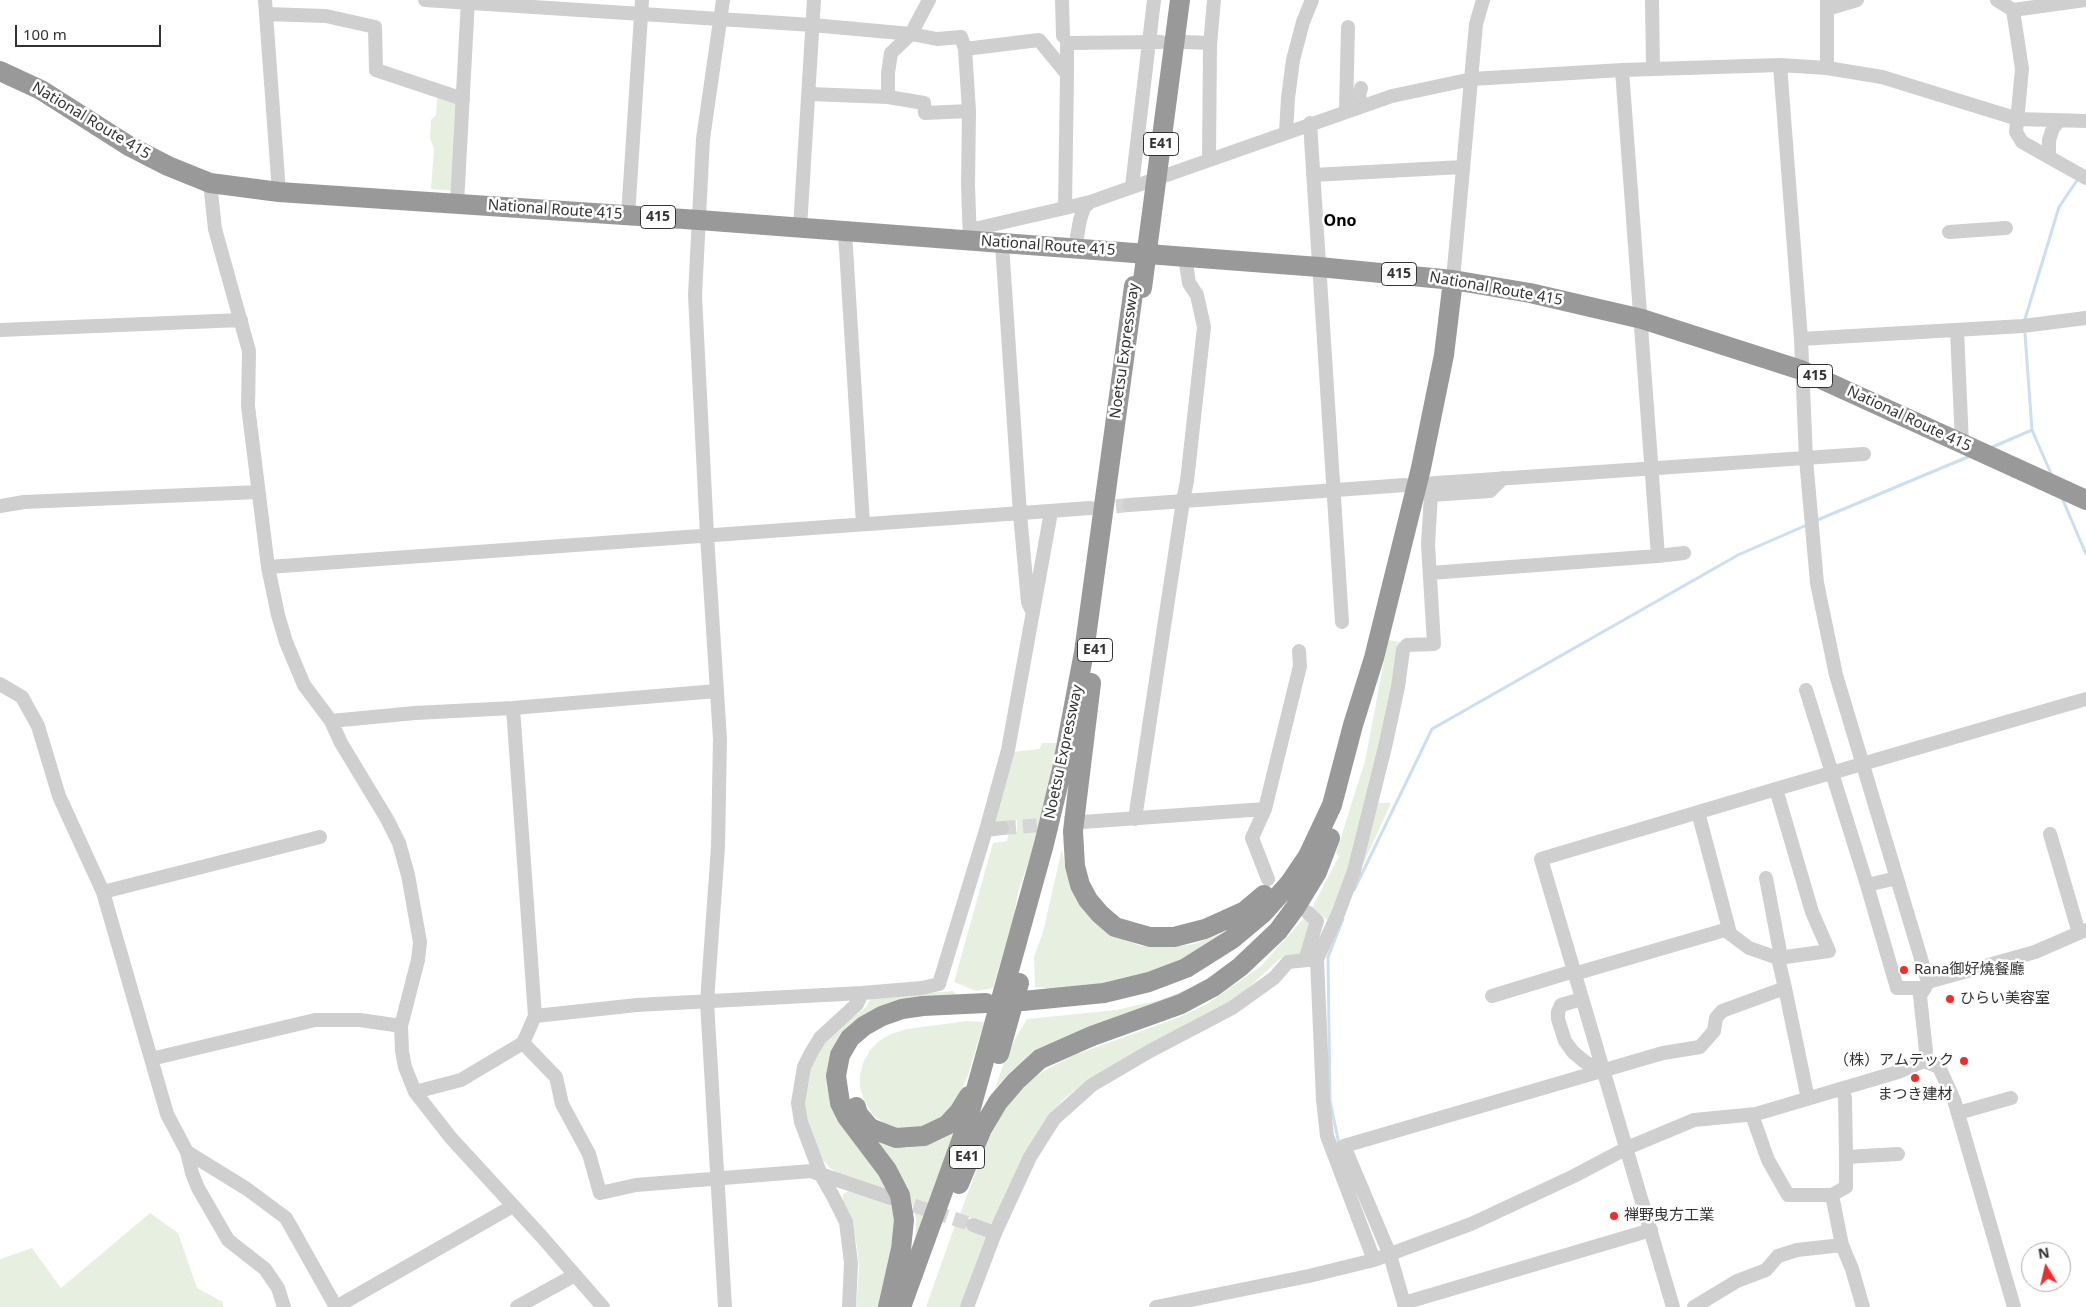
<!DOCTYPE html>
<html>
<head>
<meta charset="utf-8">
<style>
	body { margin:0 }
	#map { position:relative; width:2086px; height:1307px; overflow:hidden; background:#fff; font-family:"Noto Sans",sans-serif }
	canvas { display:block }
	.north { position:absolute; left:2021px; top:1242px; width:50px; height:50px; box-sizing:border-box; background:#fff; border:1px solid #adadad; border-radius:50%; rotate:351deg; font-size:14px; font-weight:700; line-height:20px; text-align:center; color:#323232 }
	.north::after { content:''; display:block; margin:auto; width:18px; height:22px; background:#f62b28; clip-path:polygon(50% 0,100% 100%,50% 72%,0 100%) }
	.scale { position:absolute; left:15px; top:25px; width:146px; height:22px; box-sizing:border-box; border:2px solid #323232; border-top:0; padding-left:6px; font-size:15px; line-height:18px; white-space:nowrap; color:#323232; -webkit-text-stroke:4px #fff; paint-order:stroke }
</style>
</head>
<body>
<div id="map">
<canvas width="2086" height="1307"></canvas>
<div class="north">N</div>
<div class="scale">100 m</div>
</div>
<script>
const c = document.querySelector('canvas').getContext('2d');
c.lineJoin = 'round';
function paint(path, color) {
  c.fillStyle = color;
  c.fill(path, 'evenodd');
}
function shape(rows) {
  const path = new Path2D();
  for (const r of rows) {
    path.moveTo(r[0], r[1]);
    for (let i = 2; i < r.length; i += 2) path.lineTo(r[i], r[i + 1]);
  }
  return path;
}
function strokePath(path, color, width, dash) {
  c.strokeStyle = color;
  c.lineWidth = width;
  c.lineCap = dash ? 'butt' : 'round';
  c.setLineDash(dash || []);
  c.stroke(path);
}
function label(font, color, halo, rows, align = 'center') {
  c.font = font + ' "Noto Sans","Noto Sans JP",sans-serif';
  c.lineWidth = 5;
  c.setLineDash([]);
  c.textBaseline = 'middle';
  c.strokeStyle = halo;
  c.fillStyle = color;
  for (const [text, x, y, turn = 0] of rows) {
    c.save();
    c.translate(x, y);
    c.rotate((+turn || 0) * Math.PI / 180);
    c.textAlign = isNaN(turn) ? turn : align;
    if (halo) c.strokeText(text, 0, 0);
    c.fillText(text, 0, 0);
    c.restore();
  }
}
const green = shape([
	[437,97,460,100,456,191,431,189,434,149,430,138,431,120,436,115],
	[1388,640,1400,642,1388,720,1349,871,1330,922,1312,908,1339,856,1336,853,1365,761],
	[1042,743,1057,743,1039,829,1018,893,1014,916,993,988,976,991,954,982,993,843,1007,841,1008,835,1017,832,1017,820,995,822,1013,752,1039,749],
	[1377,803,1391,803,1361,869],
	[1062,849,1066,873,1077,897,1121,938,1141,946,1170,947,1194,944,1230,931,1195,955,1131,979,1088,986,1056,989,1035,987,1034,957,1043,932],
	[1306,916,1313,923,1299,955,1281,958,1245,991,1224,1006,1083,1084,1064,1099,1050,1115,997,1220,990,1224,960,1214,987,1142,1005,1108,1027,1083,1042,1072,1072,1056,1177,1018,1207,1004,1261,966],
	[1203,985,1040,1052,1012,1070,995,1089,1004,1063,1015,1039,1027,1019,1116,1010,1160,1000,1193,987],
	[953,991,958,996,877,1009,831,1078,891,1192,841,1175,830,1168,822,1159,809,1130,804,1097,811,1062,827,1038,866,1007,871,998],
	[967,1021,984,1022,968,1075,960,1094,947,1111,936,1121,921,1128,902,1129,886,1124,874,1116,865,1102,860,1088,860,1075,863,1063,870,1050,879,1041,891,1034,907,1029],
	[956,1130,915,1245,916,1220,908,1187,896,1168,867,1133,892,1146,906,1148,924,1146,941,1139],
	[850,1190,896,1207,884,1307,856,1307,859,1266,857,1247,854,1231,843,1202,843,1194],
	[150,1213,178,1233,197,1288,223,1302,223,1307,0,1307,0,1259,32,1248,61,1288],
	[955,1225,984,1233,988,1241,962,1307,926,1307]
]);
const stream = shape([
	[2025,319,2059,207,2078,179],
	[2025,334,2032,430,2052,476],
	[1990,448,2032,430],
	[2062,498,2086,554],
	[1815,521,1970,456],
	[1354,890,1432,729,1738,555,1809,524],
	[1339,1144,1330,1101,1328,957,1343,919]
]);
const minorTunnel = shape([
	[1095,508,1129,505],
	[1002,828,1081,822],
	[894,1199,973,1225]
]);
const minor = shape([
	[265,0,279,192],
	[425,0,812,25,911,34],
	[723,0,703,139,695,295,707,535,720,739,718,847,707,1002,725,1307],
	[929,0,911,34,937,39,961,37,965,49,969,111,968,185,970,241],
	[1062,0,1063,36],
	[1652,0,1653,69],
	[1827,0,1827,68],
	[1997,0,2013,10,2086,0],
	[1827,9,1857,0],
	[2013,10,2022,69,2016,132,2022,142,2086,178],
	[266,14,326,16,375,27,376,70,463,99],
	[1184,42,1210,43],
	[965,49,1039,40,1067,74,1067,43,1161,42],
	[1780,65,1801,339,1806,459,1817,583,1836,675,1928,982],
	[1622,70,1658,556,1684,553],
	[1067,74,1065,208,1090,202],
	[1361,88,1359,96,1362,106],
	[809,94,888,97,888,73,891,53,911,34],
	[888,97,924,103,925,113,969,111],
	[1346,111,1348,27],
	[1310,123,1342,622],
	[1286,132,1288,98,1293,60,1303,22,1312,0],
	[2049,157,2049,140,2053,128,2059,121],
	[1209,159,1210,45,1214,0],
	[1313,175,1462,167],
	[210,183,215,229,249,351,248,406,268,567,278,615,286,642,304,685,331,721,341,743,387,819,399,843,408,875,420,942,418,960,401,1026,402,1051,405,1067,415,1092,451,1138,542,1237,603,1307],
	[1132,186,1154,0],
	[457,204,468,0],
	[628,216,642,0],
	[800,228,814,0],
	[970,230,1065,208],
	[845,232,863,524],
	[1949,232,2006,228],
	[1002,244,1020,514,1028,602,1031,609],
	[1075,248,1080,220,1084,207,1090,202,1392,96,1472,79,1622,70,1780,65,1827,68,1882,77,2018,119,2086,121],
	[1453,280,1476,24,1483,0],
	[0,330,241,320],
	[1957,330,1962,444],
	[1801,339,2023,326,2086,318],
	[1422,484,1864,454],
	[1129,505,1405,485],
	[0,506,24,502,258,492],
	[268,567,1091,508],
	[1430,573,1658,556],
	[0,684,22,697,38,726,59,796,103,892,167,1114,187,1152,192,1173,198,1188,228,1240,265,1269,278,1288,284,1307],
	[1806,690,1867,885],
	[331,721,415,713,513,708,717,691],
	[1698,812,1730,933],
	[1135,819,1183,501,1187,481,1204,327,1197,295,1189,283,1185,257],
	[1082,822,1265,809],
	[986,830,1002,828],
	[2050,834,2079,933],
	[1766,878,1781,957],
	[1897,878,1867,885,1897,988,1925,988],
	[1268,879,1252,838,1265,809,1300,666,1299,651],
	[103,892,320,837],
	[1305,960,1317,921,1307,912],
	[1574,974,1725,930,1749,948,1778,958],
	[1785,988,1808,1099],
	[1492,996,1574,971],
	[1582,999,1561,1005,1558,1012,1558,1019,1565,1041,1573,1052,1585,1062,1603,1071],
	[535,1016,637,1005,862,993,922,988,939,984,986,830,1008,750,1051,512],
	[523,1043,556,1077,562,1104,589,1154,600,1193,636,1185,811,1171,891,1198],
	[151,1059,315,1020,360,1020,401,1026],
	[1924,1061,1926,1051,1920,996,1928,982,2035,952,2086,930],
	[1842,1089,1845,1098,1846,1157],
	[415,1092,461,1080,523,1043,535,1016,513,708],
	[1958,1113,2011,1098],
	[1752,1115,1768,1160,1788,1195,1832,1195,1842,1245,1852,1269,1863,1307],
	[187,1152,247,1189,286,1218,336,1307],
	[1832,1195,1846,1187,1846,1157,1898,1154],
	[973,1225,995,1233],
	[1374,1260,1327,1136,1323,1100,1317,959,1338,914,1354,871,1385,747,1398,687,1403,650,1407,645,1434,644,1428,544,1431,495,1490,491,1503,478],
	[1404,1303,1651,1230],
	[336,1307,513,1206],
	[517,1307,575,1275],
	[849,1307,851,1263,846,1222,834,1198,821,1175,801,1122,798,1103,804,1067,811,1053,820,1038,857,1004,862,993],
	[967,1307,995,1233,1030,1157,1054,1119,1092,1085,1150,1051,1232,1008,1274,978,1288,962,1317,959],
	[1156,1307,1309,1276,1374,1260,1471,1224,1574,1176,1627,1148,1694,1120,1756,1114,1898,1072,1924,1061,1939,1067,1954,1100,2014,1307],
	[1405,1307,1390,1255,1344,1146,1663,1053,1700,1047,1714,1031,1716,1018,1722,1011,1785,988,1778,958,1829,951,1812,912,1776,789],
	[1673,1307,1541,859,1776,789,2086,699],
	[1694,1307,1737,1281,1766,1270,1778,1256,1797,1250,1842,1245]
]);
const highway = shape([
	[0,71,41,90,129,146,168,166,210,183,279,192,699,220,1319,267,1453,280,1530,293,1642,319,1801,370,2086,500],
	[1091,683,1073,831,1075,866,1080,885,1088,900,1100,914,1115,927,1150,937,1174,937,1205,929,1245,911,1264,895],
	[1023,1001,1104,993,1149,982,1186,968,1232,939,1263,913,1289,884,1308,856,1332,805,1353,725,1374,658,1421,468,1444,355,1453,280],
	[999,1054,1019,983],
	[856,1107,858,1114,870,1128,896,1138,924,1136,947,1125,959,1112,969,1096],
	[959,1184,982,1129,998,1102,1016,1081,1040,1059,1092,1036,1181,1004,1213,987,1240,967,1278,931,1295,908,1317,872,1330,838],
	[888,1307,901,1249,904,1220,900,1195,887,1170,847,1117,840,1103,836,1076,840,1055,850,1038,864,1026,882,1016,902,1009,923,1006,986,1003],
	[901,1307,964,1133,1044,844,1062,769,1084,652,1134,286]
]);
const highwayBridge = shape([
	[1142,288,1180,0]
]);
const markers = [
	[1904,970,5,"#f62b28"],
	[1950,999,5,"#f62b28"],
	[1964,1061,5,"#f62b28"],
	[1915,1078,5,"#f62b28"],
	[1614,1216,5,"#f62b28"]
];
const shields = [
	[1161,144,35],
	[658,217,35],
	[1399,274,35],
	[1815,376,35],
	[1095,650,35],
	[967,1157,35]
];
const shieldNames = [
	["E41",1161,144],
	["415",658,217],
	["415",1399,274],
	["415",1815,376],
	["E41",1095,650],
	["E41",967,1157]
];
const streetNames = [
	["National Route 415",91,121,31],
	["National Route 415",555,210,4],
	["National Route 415",1048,246,4],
	["National Route 415",1496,289,10],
	["Noetsu Expressway",1125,351,-82],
	["National Route 415",1909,419,25],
	["Noetsu Expressway",1064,752,-78]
];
const poiNames = [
	["Rana御好燒餐廳",1914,970],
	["ひらい美容室",1960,999],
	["（株）アムテック",1954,1061,"right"],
	["まつき建材",1915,1095,"center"],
	["禅野曳方工業",1624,1216]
];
const neighbourhoodNames = [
	["Ono",1340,221]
];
paint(green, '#e7f0e0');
strokePath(stream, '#cbdff1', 3);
strokePath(minorTunnel, '#d6d6d6', 14, [14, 7]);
strokePath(minor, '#cfcfcf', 14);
strokePath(highway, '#999', 20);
strokePath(highwayBridge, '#999', 20);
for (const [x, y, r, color] of markers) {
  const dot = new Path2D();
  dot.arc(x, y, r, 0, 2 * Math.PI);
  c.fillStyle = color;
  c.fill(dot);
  strokePath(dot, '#fff', 2);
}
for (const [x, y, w] of shields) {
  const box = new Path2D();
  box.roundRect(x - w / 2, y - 11.5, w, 23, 4);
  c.fillStyle = '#fff';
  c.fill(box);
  strokePath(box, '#323232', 1);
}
label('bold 14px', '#323232', null, shieldNames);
label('15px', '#323232', '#fff', streetNames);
label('15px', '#323232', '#fff', poiNames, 'left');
label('bold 16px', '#000', '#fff', neighbourhoodNames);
</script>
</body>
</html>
